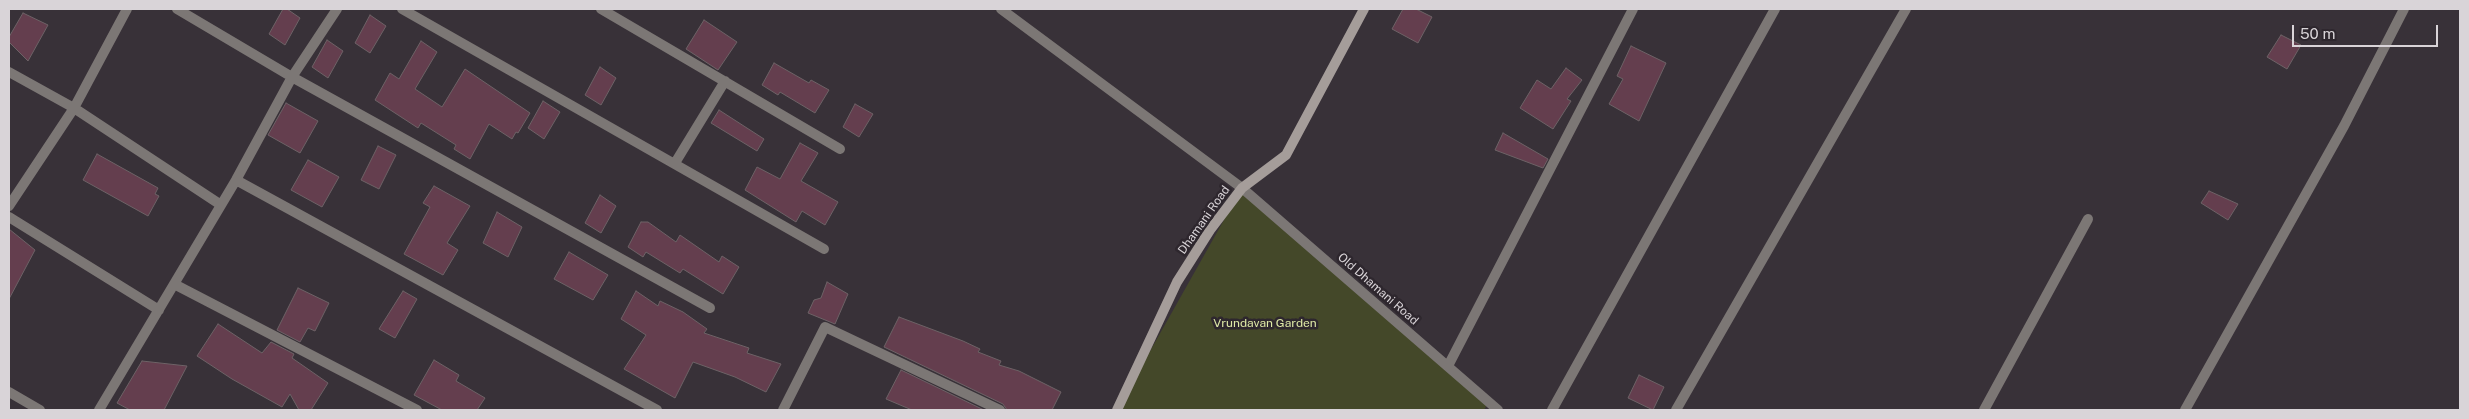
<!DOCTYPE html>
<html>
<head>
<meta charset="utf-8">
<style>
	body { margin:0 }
	#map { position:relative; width:2469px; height:419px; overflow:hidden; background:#383138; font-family:"Public Sans",sans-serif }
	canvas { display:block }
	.frame { position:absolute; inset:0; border:10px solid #d9d4d8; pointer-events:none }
	.scale { position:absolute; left:2292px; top:25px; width:146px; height:22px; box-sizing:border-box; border:2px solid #d9d4d8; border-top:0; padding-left:6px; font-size:15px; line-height:18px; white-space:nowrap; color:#d9d4d8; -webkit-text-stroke:4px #2e272e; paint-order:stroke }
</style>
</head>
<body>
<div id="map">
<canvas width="2469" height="419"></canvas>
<div class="frame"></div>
<div class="scale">50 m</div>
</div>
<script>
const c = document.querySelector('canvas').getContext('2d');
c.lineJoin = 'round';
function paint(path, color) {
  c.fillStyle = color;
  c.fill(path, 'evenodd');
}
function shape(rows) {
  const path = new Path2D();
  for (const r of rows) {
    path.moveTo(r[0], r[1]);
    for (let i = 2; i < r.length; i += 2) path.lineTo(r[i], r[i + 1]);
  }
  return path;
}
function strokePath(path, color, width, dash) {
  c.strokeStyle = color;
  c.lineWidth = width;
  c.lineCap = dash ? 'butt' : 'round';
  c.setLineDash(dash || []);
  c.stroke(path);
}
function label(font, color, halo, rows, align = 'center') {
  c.font = font + ' "Public Sans",sans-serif';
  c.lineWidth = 5;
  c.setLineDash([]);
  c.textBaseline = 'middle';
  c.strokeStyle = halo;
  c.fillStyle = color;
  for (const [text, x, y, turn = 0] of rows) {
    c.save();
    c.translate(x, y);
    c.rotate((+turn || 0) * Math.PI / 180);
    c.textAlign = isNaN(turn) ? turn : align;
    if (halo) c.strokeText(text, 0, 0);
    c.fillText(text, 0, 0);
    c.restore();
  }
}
const green = shape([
	[1242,188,1489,401,1484,410,1123,410,1118,408]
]);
const building = shape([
	[283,9,287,9,300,18,285,45,269,34,283,9],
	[1403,9,1416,9,1432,17,1418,43,1392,29,1403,9],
	[23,13,48,25,28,61,9,42,9,37,23,13],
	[370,15,386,26,370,53,355,43,370,15],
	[704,20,737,42,718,70,686,49,704,20],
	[2281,35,2301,45,2287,69,2267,57,2281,35],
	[327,40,343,51,328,78,312,67,327,40],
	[421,41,437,52,415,89,442,107,465,69,530,113,518,133,516,132,512,139,489,124,470,159,454,149,456,145,421,123,418,128,375,100,390,73,399,79,421,41],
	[1631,46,1666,63,1639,121,1609,104,1623,79,1617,76,1631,46],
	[774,63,809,83,811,80,829,90,815,113,780,92,778,95,762,85,774,63],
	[600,67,616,78,601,105,585,95,600,67],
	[1566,68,1582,80,1567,99,1571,101,1553,129,1520,108,1537,80,1551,89,1566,68],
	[543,101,560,112,544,139,528,128,543,101],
	[286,103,318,121,300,153,268,135,286,103],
	[855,104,873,114,859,137,843,127,855,104],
	[719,110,764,139,757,151,711,123,719,110],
	[1503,133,1548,159,1543,168,1495,150,1503,133],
	[800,143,818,153,801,181,838,202,825,225,802,211,796,222,745,190,757,167,780,179,800,143],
	[378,146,396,155,379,189,361,180,378,146],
	[97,154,158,188,155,194,159,196,148,216,83,180,97,154],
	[308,160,339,177,322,207,291,190,308,160],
	[434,186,470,206,447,243,458,250,443,275,404,254,430,207,423,203,434,186],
	[2209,191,2238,204,2228,220,2201,203,2209,191],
	[600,195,616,206,601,233,585,223,600,195],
	[497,212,522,227,508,257,483,243,497,212],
	[641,222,648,222,676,242,680,235,719,262,722,256,739,267,723,294,683,269,680,273,646,252,643,257,628,247,641,222],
	[9,229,35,250,9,299,9,229],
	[569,252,608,275,593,300,554,279,569,252],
	[827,282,848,294,835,324,808,313,814,300,821,298,827,282],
	[298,288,329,303,315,331,308,328,300,342,277,330,298,288],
	[403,291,417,299,395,338,379,329,403,291],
	[636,291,658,306,660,301,683,312,707,329,704,333,749,348,747,353,781,364,766,392,735,377,693,362,675,398,624,369,646,335,621,319,636,291],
	[899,317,963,341,980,349,978,352,1001,361,999,365,1019,371,1061,392,1052,410,1007,410,1003,404,884,347,899,317],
	[218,324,262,353,271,342,294,354,292,358,328,383,311,410,299,410,290,394,282,407,232,379,197,356,218,324],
	[434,360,459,375,456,381,485,398,477,410,442,410,414,395,434,360],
	[142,361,187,366,164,410,130,410,117,403,142,361],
	[901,370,984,410,912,410,886,399,901,370],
	[1639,375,1664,387,1653,410,1628,398,1639,375]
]);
const minor = shape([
	[177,9,292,77,710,308],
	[402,9,824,249],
	[601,9,840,149],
	[1001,9,1242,188,1498,410],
	[9,72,74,108,221,205],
	[675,163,725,81],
	[236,180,657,410],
	[9,206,74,108,127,9],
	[9,217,159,310],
	[174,284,417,410],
	[1448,366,1633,9],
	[9,392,40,410],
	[99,410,236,180,292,77,337,9],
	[783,410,825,327,1000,410],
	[1552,410,1775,9],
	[1676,410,1906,9],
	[1984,410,2088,219],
	[2185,410,2344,126,2404,9]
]);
const secondary = shape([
	[1117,410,1177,282,1210,230,1242,188,1286,155,1364,9]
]);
const streetNames = [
	["Dhamani Road",1204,220,-55],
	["Old Dhamani Road",1378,289,41]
];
const parkNames = [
	["Vrundavan Garden",1265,323]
];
paint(green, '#444829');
paint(building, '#643e4e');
strokePath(building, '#6d6266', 1);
strokePath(minor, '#7c7775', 10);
strokePath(secondary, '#a59d9a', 10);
label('12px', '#d9d4d8', '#2e272e', streetNames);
label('12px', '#dfeaa6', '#2e272e', parkNames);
</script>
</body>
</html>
